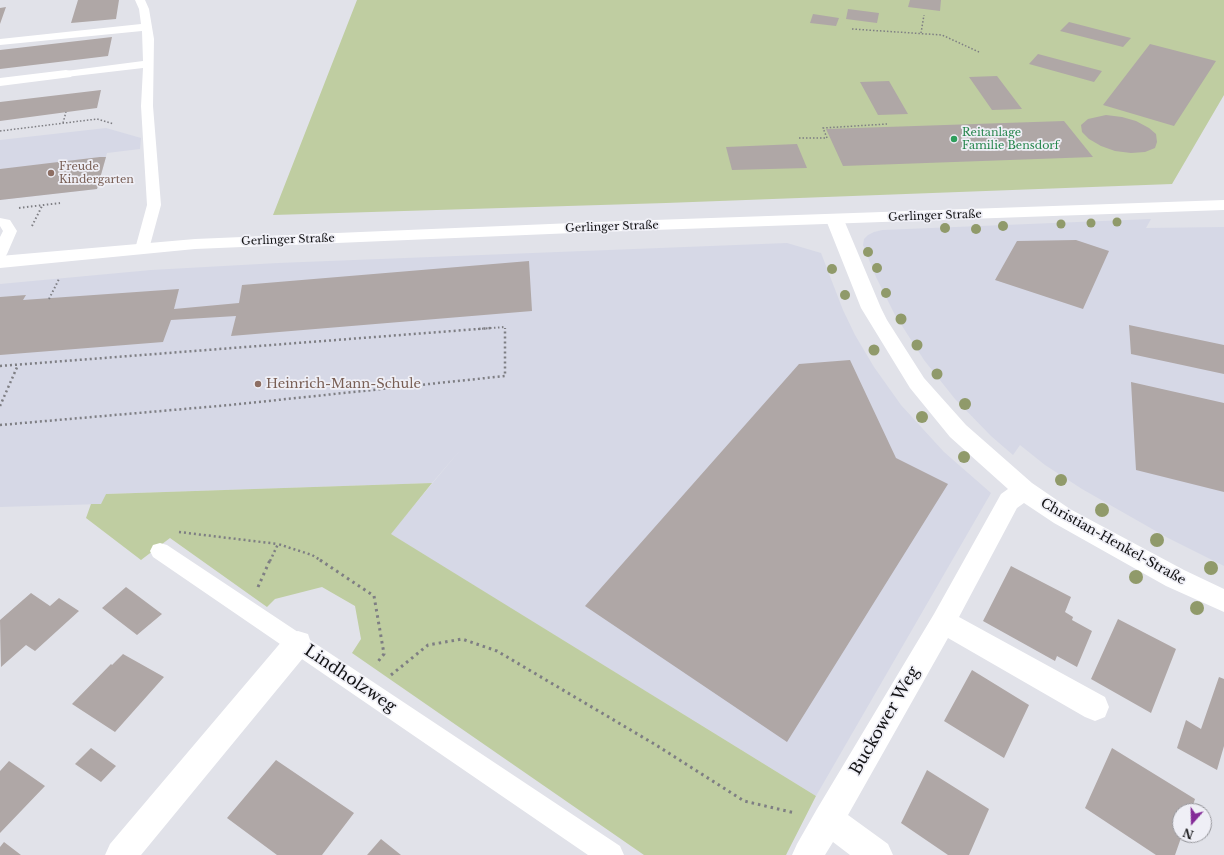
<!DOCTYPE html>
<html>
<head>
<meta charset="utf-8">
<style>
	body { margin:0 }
	#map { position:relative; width:1224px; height:855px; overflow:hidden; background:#e1e2e9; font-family:"Libre Baskerville",serif }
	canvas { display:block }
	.north { position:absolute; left:1172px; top:803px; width:40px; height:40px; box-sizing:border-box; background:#efeff6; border:1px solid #97979c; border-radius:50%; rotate:200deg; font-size:11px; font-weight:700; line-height:16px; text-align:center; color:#121214 }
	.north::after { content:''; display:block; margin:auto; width:14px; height:18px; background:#842b98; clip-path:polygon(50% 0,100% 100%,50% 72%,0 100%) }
</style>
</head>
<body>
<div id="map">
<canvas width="1224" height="855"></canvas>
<div class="north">N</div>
</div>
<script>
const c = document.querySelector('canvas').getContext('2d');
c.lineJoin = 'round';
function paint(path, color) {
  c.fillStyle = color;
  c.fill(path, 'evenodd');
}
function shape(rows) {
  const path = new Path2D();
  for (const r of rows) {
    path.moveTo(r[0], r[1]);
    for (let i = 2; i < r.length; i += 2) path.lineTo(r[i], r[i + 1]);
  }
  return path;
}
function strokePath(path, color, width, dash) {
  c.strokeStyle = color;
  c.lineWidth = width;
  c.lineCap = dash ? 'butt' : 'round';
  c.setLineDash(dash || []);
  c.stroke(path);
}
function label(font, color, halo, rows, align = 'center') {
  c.font = font + ' "Libre Baskerville",serif';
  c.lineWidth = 3.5;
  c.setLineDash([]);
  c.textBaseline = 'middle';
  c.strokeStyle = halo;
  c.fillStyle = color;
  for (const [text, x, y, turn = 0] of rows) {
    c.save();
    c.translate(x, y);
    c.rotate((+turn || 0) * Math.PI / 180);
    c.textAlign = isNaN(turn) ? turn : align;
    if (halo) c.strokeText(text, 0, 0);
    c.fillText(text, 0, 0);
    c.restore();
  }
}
const built = shape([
	[106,128,141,138,140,149,107,153,97,189,0,200,0,140],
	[1151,219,1146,228,1224,227,1224,566,1168,538,1082,489,1045,465,1020,445,1013,455,991,436,955,399,924,360,895,315,876,277,863,245,864,239,868,235,874,232,882,230],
	[787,243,821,253,843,310,855,335,874,367,901,405,944,452,991,493,816,796,390,534,462,448,432,483,106,494,102,504,0,507,0,284,151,270,278,263]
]);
const green = shape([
	[357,0,1224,0,1224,95,1172,184,666,203,273,215],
	[432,483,391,534,816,796,786,855,644,855,352,653,361,639,355,606,322,587,275,599,267,607,170,538,141,560,86,518,91,504,101,504,106,494]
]);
const building = shape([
	[78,0,119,0,116,19,71,23],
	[910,0,941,0,940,11,908,7],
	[6,7,0,24,0,8],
	[848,9,879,13,877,23,846,19],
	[813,14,839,18,836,26,810,23],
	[1069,22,1131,38,1123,47,1060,31],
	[112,37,108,56,0,69,0,50],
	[1150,44,1216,61,1174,126,1103,105],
	[1038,54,1102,71,1094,82,1029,64],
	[997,76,1022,109,992,110,969,77],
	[889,81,908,114,878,115,860,82],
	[101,90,97,108,0,121,0,102],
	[1106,115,1122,117,1136,121,1149,128,1156,134,1157,142,1155,148,1145,152,1131,153,1115,151,1101,146,1089,139,1082,132,1081,125,1088,119],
	[1064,121,1093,157,843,166,826,129],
	[797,144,807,168,732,170,726,147],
	[100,157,106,157,97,189,0,200,0,169],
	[1017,241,1076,240,1109,251,1083,309,995,280],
	[529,261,532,311,231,336,236,316,171,320,163,342,0,355,0,297,26,295,23,300,179,289,174,309,239,303,242,285],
	[1129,325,1224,345,1224,374,1131,354],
	[850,360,896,458,948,484,787,742,585,606,799,364],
	[1131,382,1224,403,1224,492,1136,470],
	[1011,566,1071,597,1065,612,1073,617,1072,620,1092,631,1077,667,1057,656,1055,661,983,621],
	[126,587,162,614,137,635,102,608],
	[31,593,50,606,59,598,79,611,35,651,26,645,1,667,0,620],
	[1118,619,1176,649,1151,713,1091,679],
	[123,654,164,677,115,732,72,704,111,664,112,665],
	[972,670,1029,705,1004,758,944,721],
	[1219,677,1224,679,1224,746,1217,770,1177,748,1186,720,1201,729],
	[91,748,116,766,101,782,75,764],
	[1112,748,1195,799,1191,811,1180,811,1180,835,1182,835,1175,855,1156,855,1085,808],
	[276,760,354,813,322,855,277,855,227,818],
	[9,761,45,786,0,833,0,771],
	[927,770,989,809,969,855,948,855,901,823],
	[381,839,401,855,367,855],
	[4,842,21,855,0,855,0,847]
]);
const pathFar3 = shape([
	[852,29,942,35,979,52],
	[921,33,924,15],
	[63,123,66,112],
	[0,131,97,119,114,124],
	[799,138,827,138,823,128,887,124]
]);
const pathFar2 = shape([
	[19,208,60,203],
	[32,226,42,206],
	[49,299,59,279],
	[478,329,505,327,505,329]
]);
const pathFar1 = shape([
	[0,366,491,328],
	[0,406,18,365],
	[0,425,230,405,505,376,505,328],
	[179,532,278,544],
	[270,561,278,544,312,555,322,561]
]);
const path = shape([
	[320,560,374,596,384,654,376,664],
	[258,587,270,560],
	[391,675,428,645,462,639,497,651,656,745,744,801,795,813]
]);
const lane = shape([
	[135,0,145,0,149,9,154,39,153,106,161,205,149,249,147,252,142,253,137,252,135,249,147,205,141,106,143,68,66,77,62,76,60,74,62,72,66,71,143,61,142,31,0,45,0,39,141,24,139,9,135,0],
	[0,218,10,220,17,231,7,254,5,257,0,259,0,237,3,231,0,226,0,218],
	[160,543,167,545,620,846,624,855,588,855,153,557,150,551,153,545,160,543]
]);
const street = shape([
	[66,70,71,71,73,74,71,77,0,86,0,78,66,70],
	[835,215,841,216,844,220,881,308,887,320,924,378,966,425,1032,483,1070,509,1184,570,1224,589,1224,612,1166,586,1054,523,1024,503,1017,508,959,617,1105,697,1109,707,1105,717,1095,721,1085,717,948,638,848,815,888,844,893,855,850,855,833,842,825,855,792,855,797,844,817,809,934,614,1001,494,1008,489,950,437,910,388,861,308,826,220,829,216,835,215],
	[298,631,308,634,311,643,308,652,141,855,105,855,110,844,288,634,298,631]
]);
const secondary = shape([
	[1224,200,1224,210,597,232,195,249,0,268,0,256,195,239,597,222,1224,200]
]);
const trees = [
	[1117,222,4.5],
	[1091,223,4.5],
	[1061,224,4.5],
	[1003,226,5],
	[945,228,5],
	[976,229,5],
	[868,252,5],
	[877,268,5],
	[832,269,5],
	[886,293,5],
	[845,295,5],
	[901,319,5.5],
	[917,345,5.5],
	[874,350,5.5],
	[937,374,5.5],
	[965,404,6],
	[922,417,6],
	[964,457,6],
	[1061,480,6],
	[1102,510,7],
	[1157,540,7],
	[1211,568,7],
	[1136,577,7],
	[1197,608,7]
];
const markers = [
	[954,139,4,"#2e9e5b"],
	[51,173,4,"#8d6e63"],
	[258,384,4,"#8d6e63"]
];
const farLeisurenames = [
	["Reitanlage",962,133],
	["Familie Bensdorf",962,146]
];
const farEducationnames = [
	["Freude",59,167],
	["Kindergarten",59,180]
];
const farStreetnames = [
	["Gerlinger Straße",935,216,-2],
	["Gerlinger Straße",612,227,-2],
	["Gerlinger Straße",288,240,-2]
];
const educationNames = [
	["Heinrich-Mann-Schule",266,384]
];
const streetNames = [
	["Christian-Henkel-Straße",1113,542,29]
];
const nearStreetnames = [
	["Lindholzweg",350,679,34],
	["Buckower Weg",885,721,-60]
];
paint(built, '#d6d8e6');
paint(green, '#bfcda1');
paint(building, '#afa7a6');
strokePath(pathFar3, '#7e7e83', 1.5, [1.5, 2]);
strokePath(pathFar2, '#7e7e83', 2, [1.5, 2.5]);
strokePath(pathFar1, '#7e7e83', 2.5, [2, 3]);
strokePath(path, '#7e7e83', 3, [2.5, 4]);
paint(lane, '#fff');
paint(street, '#fff');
paint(secondary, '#fff');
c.fillStyle = '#909a6a';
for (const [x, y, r] of trees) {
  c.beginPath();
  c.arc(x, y, r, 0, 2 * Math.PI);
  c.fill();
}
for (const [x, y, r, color] of markers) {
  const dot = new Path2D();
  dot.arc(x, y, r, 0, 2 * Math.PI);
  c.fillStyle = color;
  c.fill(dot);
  strokePath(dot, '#efeff6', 1.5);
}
label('11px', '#27864d', '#efeff6', farLeisurenames, 'left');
label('11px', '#785e54', '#efeff6', farEducationnames, 'left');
label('11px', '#121214', '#efeff6', farStreetnames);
label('13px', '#785e54', '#efeff6', educationNames, 'left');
label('13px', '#121214', '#efeff6', streetNames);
label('16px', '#121214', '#efeff6', nearStreetnames);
</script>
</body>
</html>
